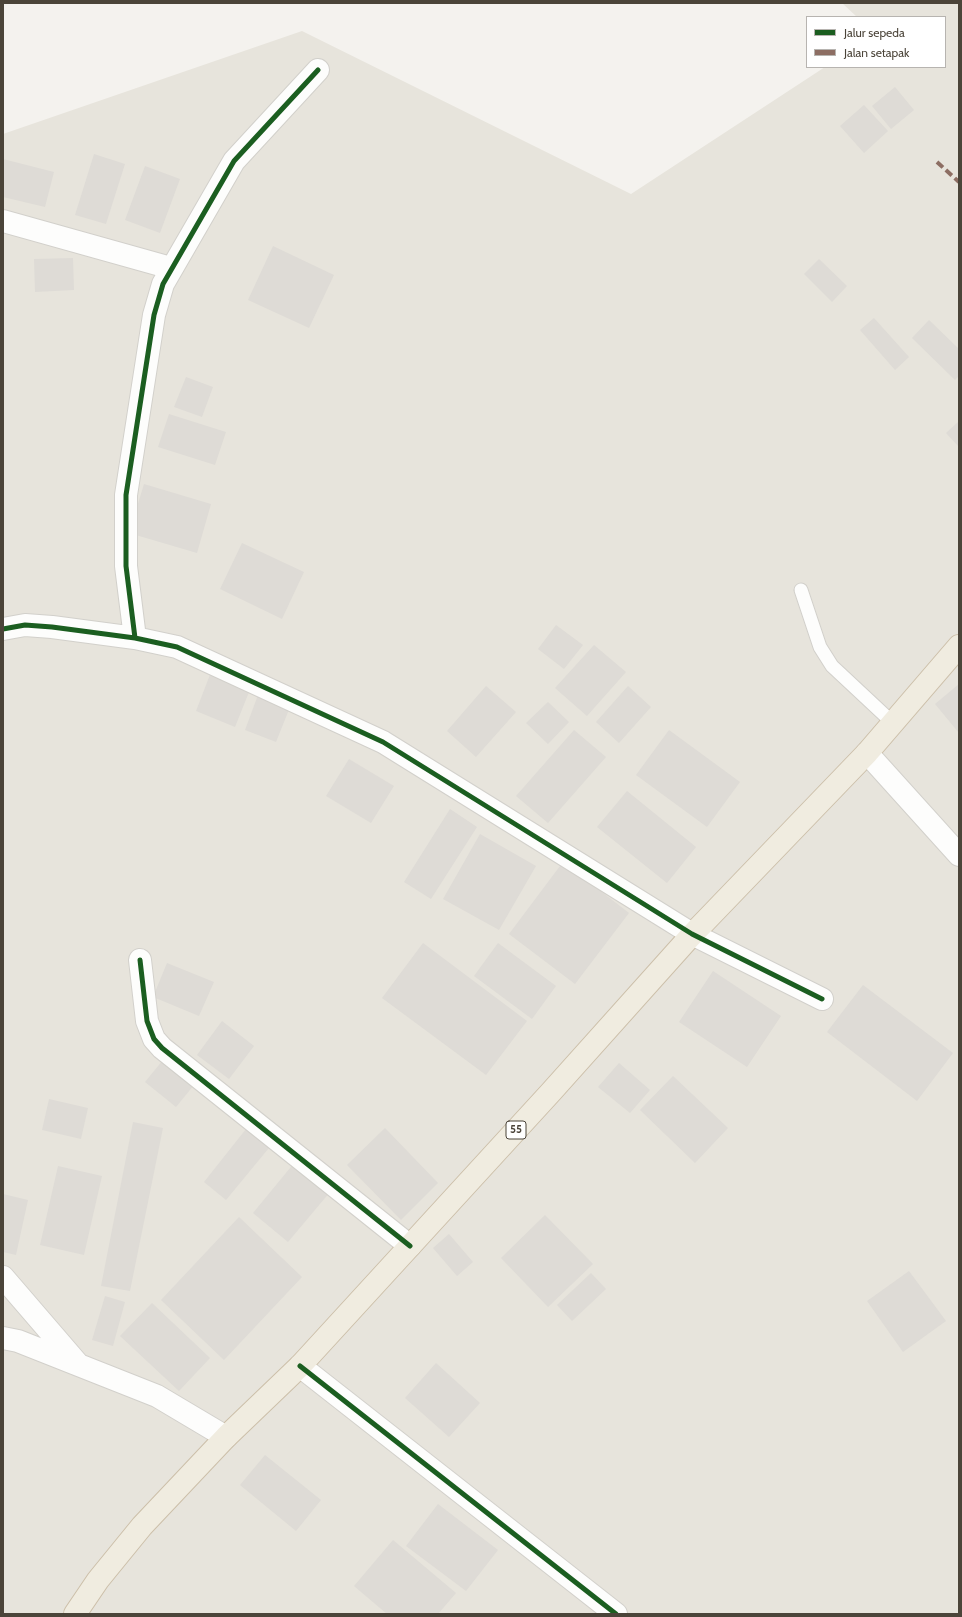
<!DOCTYPE html>
<html>
<head>
<meta charset="utf-8">
<style>
	body { margin:0 }
	#map { position:relative; width:962px; height:1617px; overflow:hidden; background:#f4f2ee; font-family:Cabin,sans-serif }
	canvas { display:block }
	.frame { position:absolute; inset:0; border:4px solid #4b4439; pointer-events:none }
	.legend { position:absolute; left:806px; top:16px; width:140px; height:52px; box-sizing:border-box; background:#fff; border:1px solid #b7b4b0; margin:0; padding:5px 7px; list-style:none; font-size:12px; color:#4b4439 }
	.legend li { display:flex; align-items:center; gap:8px; height:20px }
	.legend b { width:20px; border:1px solid #b7b4b0 }
</style>
</head>
<body>
<div id="map">
<canvas width="962" height="1617"></canvas>
<div class="frame"></div>
<ul class="legend">
<li><b style="height:5px;background:#1b5e20"></b>Jalur sepeda</li>
<li><b style="height:5px;background:#8d6e63"></b>Jalan setapak</li>
</ul>
</div>
<script>
const c = document.querySelector('canvas').getContext('2d');
c.lineJoin = 'round';
function paint(path, color) {
  c.fillStyle = color;
  c.fill(path, 'evenodd');
}
function shape(rows) {
  const path = new Path2D();
  for (const r of rows) {
    path.moveTo(r[0], r[1]);
    for (let i = 2; i < r.length; i += 2) path.lineTo(r[i], r[i + 1]);
  }
  return path;
}
function strokePath(path, color, width, dash) {
  c.strokeStyle = color;
  c.lineWidth = width;
  c.lineCap = dash ? 'butt' : 'round';
  c.setLineDash(dash || []);
  c.stroke(path);
}
function label(font, color, halo, rows, align = 'center') {
  c.font = font + ' Cabin,sans-serif';
  c.lineWidth = 3;
  c.setLineDash([]);
  c.textBaseline = 'middle';
  c.strokeStyle = halo;
  c.fillStyle = color;
  for (const [text, x, y, turn = 0] of rows) {
    c.save();
    c.translate(x, y);
    c.rotate((+turn || 0) * Math.PI / 180);
    c.textAlign = isNaN(turn) ? turn : align;
    if (halo) c.strokeText(text, 0, 0);
    c.fillText(text, 0, 0);
    c.restore();
  }
}
const residential = shape([
	[842,3,959,3,959,1614,3,1614,3,134,302,31,631,194,825,67,945,67,945,17,857,17]
]);
const building = shape([
	[895,87,914,110,891,129,872,106],
	[864,105,888,131,864,153,840,126],
	[94,154,125,164,106,224,75,215],
	[3,159,54,172,45,207,3,197],
	[145,166,180,179,160,233,125,220],
	[273,246,334,275,309,328,248,300],
	[73,258,74,290,35,292,34,259],
	[819,259,847,286,832,302,804,274],
	[874,318,909,357,895,370,860,330],
	[929,320,959,349,959,376,955,380,912,338],
	[186,377,213,387,202,417,174,407],
	[169,414,226,432,215,465,158,447],
	[958,422,959,424,959,447,946,433],
	[144,484,211,504,197,553,129,533],
	[242,543,304,572,282,619,220,589],
	[556,625,583,645,564,669,538,649],
	[594,645,626,672,587,716,555,688],
	[211,672,251,687,235,727,196,711],
	[959,684,959,733,935,704],
	[486,686,516,712,476,757,447,731],
	[628,686,651,707,619,743,596,722],
	[258,695,290,707,276,742,245,730],
	[548,702,569,722,548,744,526,723],
	[574,730,606,757,548,823,516,796],
	[669,730,740,782,707,827,636,775],
	[349,759,394,786,371,823,326,796],
	[627,791,696,847,667,883,597,827],
	[450,809,477,827,431,899,404,882],
	[480,834,536,866,499,930,443,899],
	[563,862,629,913,575,984,509,934],
	[423,943,527,1021,486,1075,382,998],
	[498,943,556,986,532,1019,474,976],
	[167,963,214,982,199,1016,153,997],
	[713,971,781,1016,747,1067,679,1022],
	[863,985,953,1053,917,1101,827,1032],
	[222,1021,254,1046,229,1079,197,1055],
	[163,1060,194,1085,176,1107,145,1082],
	[619,1063,650,1090,630,1113,598,1087],
	[673,1076,728,1128,695,1163,640,1110],
	[49,1099,88,1108,81,1139,42,1130],
	[133,1122,163,1128,130,1291,101,1286],
	[250,1124,273,1143,226,1200,204,1182],
	[385,1128,438,1183,401,1220,347,1165],
	[295,1162,330,1192,288,1242,253,1213],
	[58,1166,102,1176,84,1255,40,1245],
	[3,1194,28,1200,16,1255,3,1252],
	[545,1215,593,1264,548,1307,501,1258],
	[239,1217,302,1277,224,1360,161,1300],
	[449,1234,473,1262,457,1276,433,1248],
	[909,1271,946,1321,903,1352,867,1301],
	[591,1273,606,1289,572,1321,557,1305],
	[105,1296,125,1302,113,1346,92,1340],
	[152,1303,210,1358,179,1391,120,1336],
	[436,1363,480,1403,449,1437,405,1398],
	[265,1455,321,1500,296,1531,240,1485],
	[438,1504,498,1550,466,1591,406,1546],
	[393,1540,456,1593,438,1614,387,1614,354,1586]
]);
const service = shape([
	[801,590,820,647,832,666,893,723]
]);
const minor = shape([
	[3,221,171,268],
	[3,629,25,625,52,627,135,638,177,647,383,742,692,934,822,999],
	[135,638,126,566,126,495,154,315,163,284,234,161,318,70],
	[867,753,959,855],
	[140,960,147,1021,154,1039,162,1048,410,1246],
	[3,1277,77,1363],
	[3,1338,18,1341,157,1396,226,1437],
	[300,1366,616,1614]
]);
const trunk = shape([
	[75,1614,98,1580,142,1526,226,1437,300,1366,551,1092,688,939,867,753,959,646]
]);
const quiet = shape([
	[937,162,959,182]
]);
const cycleway = shape([
	[3,629,25,625,52,627,135,638,177,647,383,742,692,934,822,999],
	[135,638,126,566,126,495,154,315,163,284,234,161,318,70],
	[140,960,147,1021,154,1039,162,1048,410,1246],
	[300,1366,616,1614]
]);
const shields = [
	[516,1130,20]
];
const shieldNames = [
	["55",516,1130]
];
paint(residential, '#e7e4dc');
paint(building, '#dedbd6');
strokePath(service, '#d2d0cb', 15);
strokePath(minor, '#d2d0cb', 24);
strokePath(trunk, '#ccbfa9', 24);
strokePath(service, '#fdfdfc', 13);
strokePath(minor, '#fdfdfc', 22);
strokePath(trunk, '#f0ece0', 22);
strokePath(quiet, '#8d6e63', 4, [8, 4]);
strokePath(cycleway, '#1b5e20', 5);
for (const [x, y, w] of shields) {
  const box = new Path2D();
  box.roundRect(x - w / 2, y - 9, w, 18, 3);
  c.fillStyle = '#fff';
  c.fill(box);
  strokePath(box, '#4b4439', 1);
}
label('bold 11px', '#4b4439', null, shieldNames);
</script>
</body>
</html>
